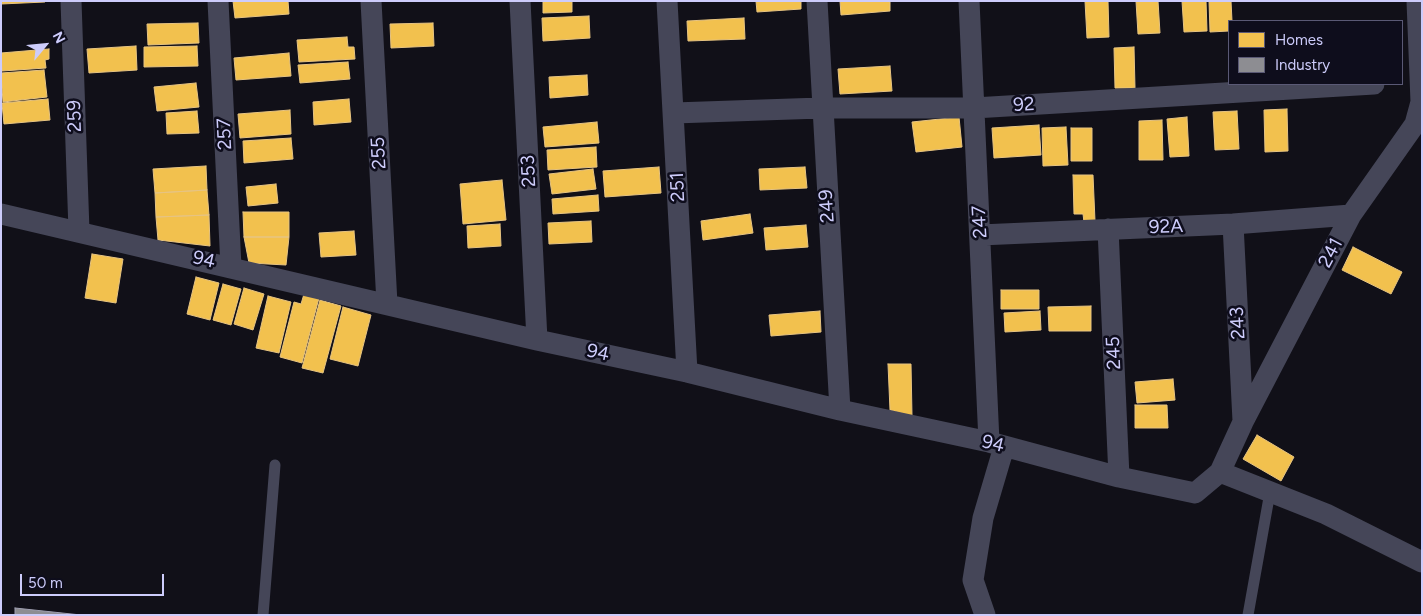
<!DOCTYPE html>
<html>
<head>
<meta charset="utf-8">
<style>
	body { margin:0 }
	#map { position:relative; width:1423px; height:616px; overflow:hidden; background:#111018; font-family:Figtree,sans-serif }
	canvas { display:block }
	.frame { position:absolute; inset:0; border:2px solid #cdccfb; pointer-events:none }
	.legend { position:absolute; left:1228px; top:20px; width:175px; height:65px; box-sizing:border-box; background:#0e0d1c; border:1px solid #5a5975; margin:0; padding:6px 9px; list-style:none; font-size:15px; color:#cdccfb }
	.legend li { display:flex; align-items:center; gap:10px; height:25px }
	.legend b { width:25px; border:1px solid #5a5975 }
	.north { position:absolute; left:20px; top:20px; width:50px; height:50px; -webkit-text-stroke:4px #0e0d1c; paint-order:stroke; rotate:62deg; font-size:14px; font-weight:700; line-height:20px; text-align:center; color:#cdccfb }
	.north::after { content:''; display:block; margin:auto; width:18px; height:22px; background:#cdccfb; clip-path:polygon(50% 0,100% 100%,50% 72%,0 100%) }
	.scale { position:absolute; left:20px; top:574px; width:144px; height:22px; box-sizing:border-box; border:2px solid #cdccfb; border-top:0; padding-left:6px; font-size:15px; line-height:18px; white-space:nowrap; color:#cdccfb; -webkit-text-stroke:4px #0e0d1c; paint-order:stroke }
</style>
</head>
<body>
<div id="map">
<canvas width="1423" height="616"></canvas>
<div class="frame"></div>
<ul class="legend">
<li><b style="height:14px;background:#f2c14e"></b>Homes</li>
<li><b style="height:14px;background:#8d8d92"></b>Industry</li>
</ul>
<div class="north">N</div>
<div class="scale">50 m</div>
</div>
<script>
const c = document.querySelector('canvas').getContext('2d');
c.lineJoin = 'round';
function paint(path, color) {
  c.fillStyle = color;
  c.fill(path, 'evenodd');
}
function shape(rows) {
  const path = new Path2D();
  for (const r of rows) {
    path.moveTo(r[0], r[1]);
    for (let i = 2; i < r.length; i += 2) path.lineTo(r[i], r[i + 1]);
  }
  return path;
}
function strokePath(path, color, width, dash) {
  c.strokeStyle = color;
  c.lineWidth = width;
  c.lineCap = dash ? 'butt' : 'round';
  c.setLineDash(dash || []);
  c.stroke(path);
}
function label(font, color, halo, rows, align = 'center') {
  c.font = font + ' Figtree,sans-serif';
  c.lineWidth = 5;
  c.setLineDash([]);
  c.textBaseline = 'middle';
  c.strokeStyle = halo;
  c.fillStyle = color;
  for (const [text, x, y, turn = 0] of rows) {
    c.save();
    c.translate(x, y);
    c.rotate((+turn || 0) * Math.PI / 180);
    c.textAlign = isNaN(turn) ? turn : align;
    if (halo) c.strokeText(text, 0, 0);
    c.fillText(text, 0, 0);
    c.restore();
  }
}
const homes = shape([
	[1,1,45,1,45,2,1,4,1,1],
	[233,1,288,1,289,14,235,18,233,1],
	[543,1,572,1,572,12,543,13,543,1],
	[756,1,801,1,801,9,757,12,756,1],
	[840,1,890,1,890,11,841,15,840,1],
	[1085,1,1108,1,1109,37,1087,38,1085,1],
	[1136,1,1158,1,1160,33,1138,34,1136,1],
	[1182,1,1206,1,1207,31,1184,32,1182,1],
	[1209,1,1231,1,1232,21,1229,21,1229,31,1210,32,1209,1],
	[589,16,590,38,543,41,542,18,589,16],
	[744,18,745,39,688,41,687,21,744,18],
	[198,23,199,43,148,45,147,24,198,23],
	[433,23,434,46,391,48,390,24,433,23],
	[347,37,348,47,354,47,355,59,299,62,297,40,347,37],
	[136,46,137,70,89,73,87,49,136,46],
	[197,46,198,66,144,67,144,47,197,46],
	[1134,47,1135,88,1115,88,1114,48,1134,47],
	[49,49,49,59,45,60,46,68,2,71,1,53,49,49],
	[289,53,291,76,236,80,234,58,289,53],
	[348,62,350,79,300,83,298,65,348,62],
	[890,66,892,91,840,94,838,69,890,66],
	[44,70,47,97,3,102,1,73,44,70],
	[587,75,588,95,550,98,549,77,587,75],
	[196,83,199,107,157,111,154,87,196,83],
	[48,99,50,120,4,124,2,103,48,99],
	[349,99,351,122,314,125,313,102,349,99],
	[1287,109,1288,151,1265,152,1264,110,1287,109],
	[290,110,291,134,240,138,238,114,290,110],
	[197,111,199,133,167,134,166,113,197,111],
	[1237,111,1239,149,1215,150,1213,112,1237,111],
	[959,117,962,147,916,152,912,122,959,117],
	[1187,117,1189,156,1170,157,1167,119,1187,117],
	[1162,120,1163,160,1139,160,1139,121,1162,120],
	[597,122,599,143,545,147,543,127,597,122],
	[1039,125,1041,155,994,158,992,128,1039,125],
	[1066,127,1068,165,1043,166,1042,128,1066,127],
	[1071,128,1092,128,1092,161,1071,161,1071,128],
	[291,138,293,159,244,163,243,141,291,138],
	[596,147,597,167,548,170,547,150,596,147],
	[206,166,207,190,155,193,153,169,206,166],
	[659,167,661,193,605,197,603,171,659,167],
	[805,167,807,188,760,190,759,169,805,167],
	[593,169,596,189,552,194,549,174,593,169],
	[1073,175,1093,175,1095,221,1084,222,1083,214,1074,214,1073,175],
	[502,180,506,220,463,224,460,184,502,180],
	[276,184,278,203,248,206,246,187,276,184],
	[207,190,209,215,156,217,155,193,207,190],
	[598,195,599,211,553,214,552,199,598,195],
	[243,212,289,212,289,237,244,237,243,212],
	[750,214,753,233,703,240,701,221,750,214],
	[209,215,210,246,158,240,156,217,209,215],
	[591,221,592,242,549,244,548,223,591,221],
	[500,224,501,246,468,248,467,226,500,224],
	[806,225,808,247,766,250,764,228,806,225],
	[354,231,356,255,321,257,319,233,354,231],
	[244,237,289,237,286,265,249,263,244,237],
	[1353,247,1402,272,1391,294,1342,270,1353,247],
	[92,254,123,259,116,303,85,298,92,254],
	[196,277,219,283,210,320,187,314,196,277],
	[223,284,241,289,231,325,213,320,223,284],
	[244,288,264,294,253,330,234,324,244,288],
	[1001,290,1039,290,1039,309,1001,309,1001,290],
	[304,294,319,298,302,363,280,357,294,302,301,304,304,294],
	[268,296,291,302,279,353,256,348,268,296],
	[320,300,341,306,323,373,302,368,320,300],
	[1091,306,1091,331,1049,331,1048,307,1091,306],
	[343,307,371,315,358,366,330,359,343,307],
	[820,311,821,332,771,336,769,315,820,311],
	[1040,311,1041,330,1005,332,1004,313,1040,311],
	[888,364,911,364,912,416,890,410,888,364],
	[1173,379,1175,400,1137,403,1135,382,1173,379],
	[1135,405,1167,405,1168,428,1135,428,1135,405],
	[1257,435,1294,457,1281,481,1243,459,1257,435]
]);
const industry = shape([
	[15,608,81,615,15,615,15,608]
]);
const service = shape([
	[263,615,275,465],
	[1248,615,1270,492]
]);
const minor = shape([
	[71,1,79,231],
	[218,1,231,267],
	[371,1,387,304],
	[520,1,537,340],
	[667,1,687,372],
	[817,1,840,410],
	[969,1,989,442],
	[674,113,821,108,974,108,1374,84],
	[1,214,537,340,687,372,840,410,989,442,1119,477,1195,493,1220,472,1243,422,1351,215,1415,124,1421,102,1417,1],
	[1233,224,1243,421],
	[1108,229,1119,477],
	[980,235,1233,224,1351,215],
	[1220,472,1326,514,1422,562],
	[985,615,973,580,983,518,1004,447]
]);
const streetNames = [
	["92",1024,105,-3],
	["259",75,116,-92],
	["257",225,134,-93],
	["255",379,153,-93],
	["253",529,171,-93],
	["251",678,187,-93],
	["249",827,206,-94],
	["247",980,222,-93],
	["92A",1166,227,-2],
	["241",1331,253,-62],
	["94",204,260,13],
	["243",1238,323,-93],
	["94",598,353,12],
	["245",1114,353,-92],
	["94",993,444,14]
];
paint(homes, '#f2c14e');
strokePath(homes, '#e7c482', 1);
paint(industry, '#8d8d92');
strokePath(industry, '#a0a0b2', 1);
strokePath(service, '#454658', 11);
strokePath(minor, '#454658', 21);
label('19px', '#cdccfb', '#0e0d1c', streetNames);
</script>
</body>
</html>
